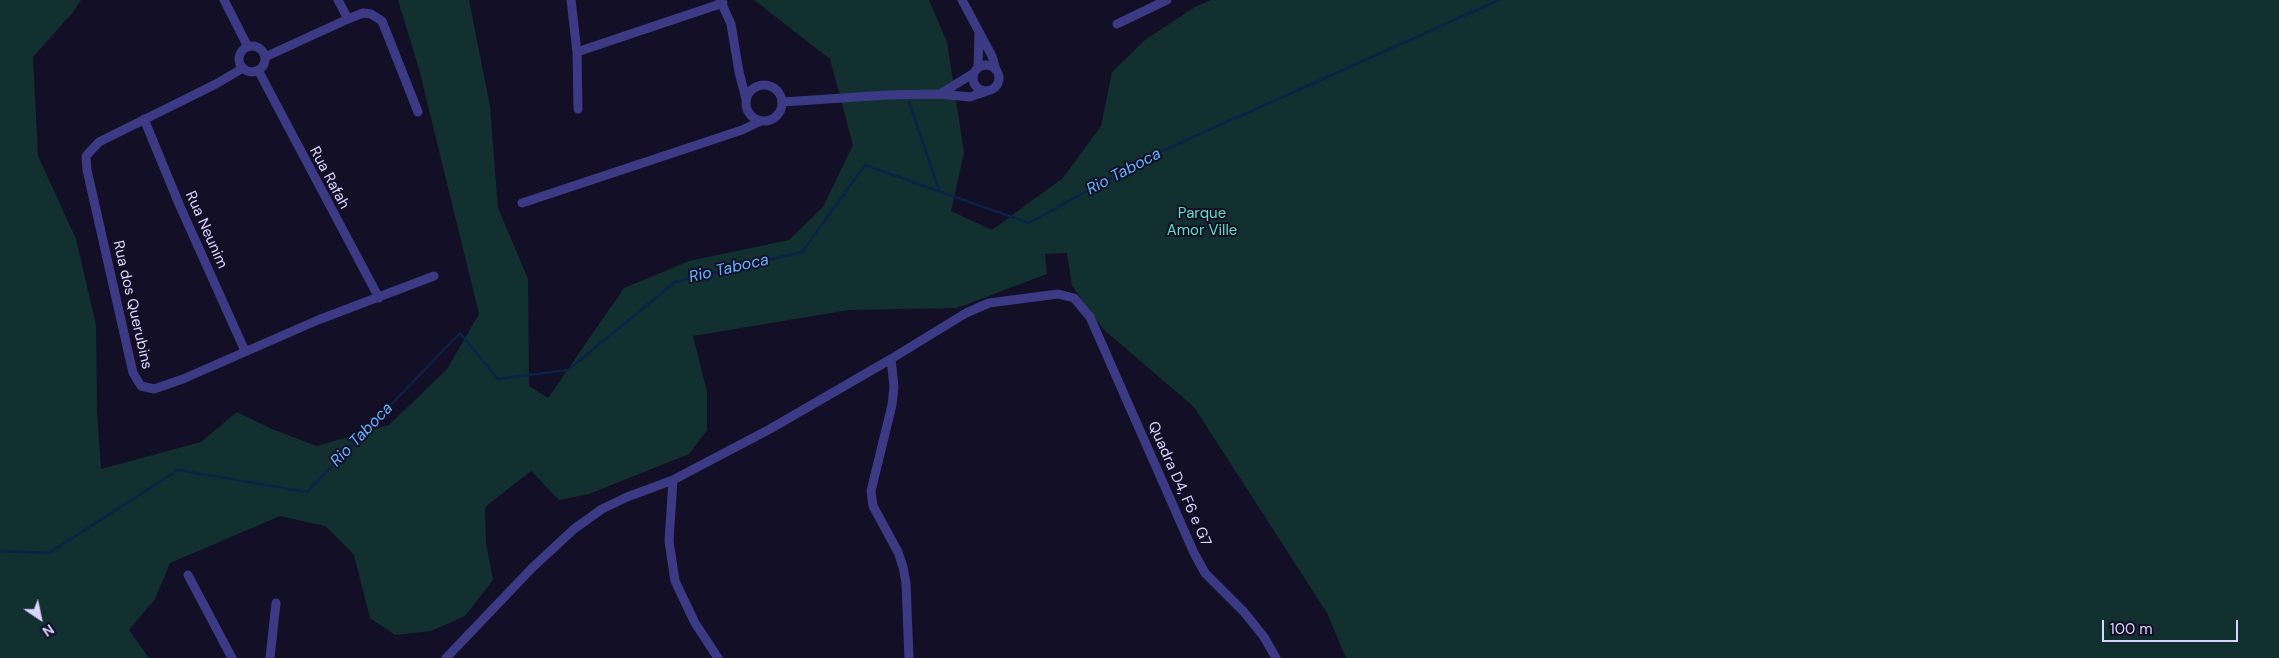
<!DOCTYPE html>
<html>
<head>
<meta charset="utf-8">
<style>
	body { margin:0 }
	#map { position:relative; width:2279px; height:658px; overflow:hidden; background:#130f26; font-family:"DM Sans",sans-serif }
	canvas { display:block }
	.north { position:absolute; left:15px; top:593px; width:50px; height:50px; -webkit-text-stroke:4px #130f26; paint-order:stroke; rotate:146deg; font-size:14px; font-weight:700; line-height:20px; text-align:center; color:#d9d4ff }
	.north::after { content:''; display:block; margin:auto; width:18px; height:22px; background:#d9d4ff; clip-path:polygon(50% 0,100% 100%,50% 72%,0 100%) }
	.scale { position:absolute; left:2102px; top:620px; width:136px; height:22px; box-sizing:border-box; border:2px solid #d9d4ff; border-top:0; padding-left:6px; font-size:15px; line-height:18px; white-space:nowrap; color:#d9d4ff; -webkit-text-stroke:4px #130f26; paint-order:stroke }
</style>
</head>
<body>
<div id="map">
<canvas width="2279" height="658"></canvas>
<div class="north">N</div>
<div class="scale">100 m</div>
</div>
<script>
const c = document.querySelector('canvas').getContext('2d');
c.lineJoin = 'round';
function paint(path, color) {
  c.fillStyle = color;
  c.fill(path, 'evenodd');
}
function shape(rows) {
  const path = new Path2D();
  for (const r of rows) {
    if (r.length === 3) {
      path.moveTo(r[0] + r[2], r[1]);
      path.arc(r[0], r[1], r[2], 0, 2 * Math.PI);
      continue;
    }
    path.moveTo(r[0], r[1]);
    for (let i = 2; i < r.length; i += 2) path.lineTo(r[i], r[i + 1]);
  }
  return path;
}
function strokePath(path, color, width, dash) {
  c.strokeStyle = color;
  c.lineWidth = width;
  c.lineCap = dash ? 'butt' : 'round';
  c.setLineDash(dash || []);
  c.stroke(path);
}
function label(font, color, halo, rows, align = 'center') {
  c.font = font + ' "DM Sans",sans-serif';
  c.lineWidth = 4;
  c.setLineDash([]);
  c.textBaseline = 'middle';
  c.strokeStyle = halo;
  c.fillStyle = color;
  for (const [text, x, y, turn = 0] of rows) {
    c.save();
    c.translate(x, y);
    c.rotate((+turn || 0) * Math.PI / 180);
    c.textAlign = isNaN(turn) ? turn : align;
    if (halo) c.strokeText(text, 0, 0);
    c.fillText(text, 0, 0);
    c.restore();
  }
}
const green = shape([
	[0,0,81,0,73,12,33,57,38,156,76,239,96,325,97,409,101,469,201,442,237,412,272,429,317,446,389,425,447,369,479,314,419,69,398,0,469,0,490,106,498,208,528,279,529,386,548,398,624,288,689,261,789,240,823,207,853,145,830,59,754,0,929,0,947,42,964,153,951,211,992,230,1063,178,1101,126,1112,72,1145,40,1195,7,1211,0,2279,0,2279,658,1346,658,1327,613,1194,407,1103,329,1072,286,1067,253,1045,254,1047,274,957,308,849,310,693,336,707,392,707,430,689,454,589,494,559,500,531,471,485,507,486,543,493,580,465,616,431,631,395,635,370,618,354,555,325,526,280,516,170,563,155,599,129,630,149,658,0,658]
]);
const stream = shape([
	[909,102,939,190],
	[0,551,49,553,178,470,307,492,460,333,498,379,568,370,675,282,802,252,865,165,1029,223,1153,155,1499,0]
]);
const minor = shape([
	[224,0,248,47],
	[338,0,348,19],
	[571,0,577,52,578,109],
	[720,0,731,24,739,72,746,99],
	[962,0,992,56,996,70],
	[1117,24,1167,0],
	[252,59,13],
	[577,52,723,3],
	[265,57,348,19,363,13,371,14,382,21,418,112],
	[986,78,13],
	[978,67,979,34],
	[243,68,216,84,99,142,86,156,87,170,133,373,141,386,154,389,183,379,318,320,434,276],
	[258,70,379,298],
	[764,103,18],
	[940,94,974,73],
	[783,102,887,95,939,94,970,97,987,91],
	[144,119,179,204,245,351],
	[522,203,742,130,761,121],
	[891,359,894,387,892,405,871,491,873,506,898,552,903,567,906,583,909,658],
	[673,480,669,541,675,581,695,623,718,658],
	[188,575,232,658],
	[270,658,276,603],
	[446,658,532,568,574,529,602,509,627,497,673,480,770,429,891,359,966,313,989,303,1058,294,1074,298,1090,317,1194,553,1205,573,1244,612,1264,637,1276,658]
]);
const streetNames = [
	["Rua Rafah",329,178,62],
	["Rua Neunim",206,230,66],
	["Rua dos Querubins",132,305,77],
	["Quadra D4, F6 e G7",1179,484,66]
];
const parkNames = [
	["Parque",1202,214],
	["Amor Ville",1202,231]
];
const waterNames = [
	["Rio Taboca",1124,172,-28],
	["Rio Taboca",729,269,-13],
	["Rio Taboca",362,435,-46]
];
paint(green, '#12302f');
strokePath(stream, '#0c2248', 2.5);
strokePath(minor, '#3d3a85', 9);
label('15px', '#d9d4ff', '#130f26', streetNames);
label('15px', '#5fe0c0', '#130f26', parkNames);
label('italic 16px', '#62b6ff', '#130f26', waterNames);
</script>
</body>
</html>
